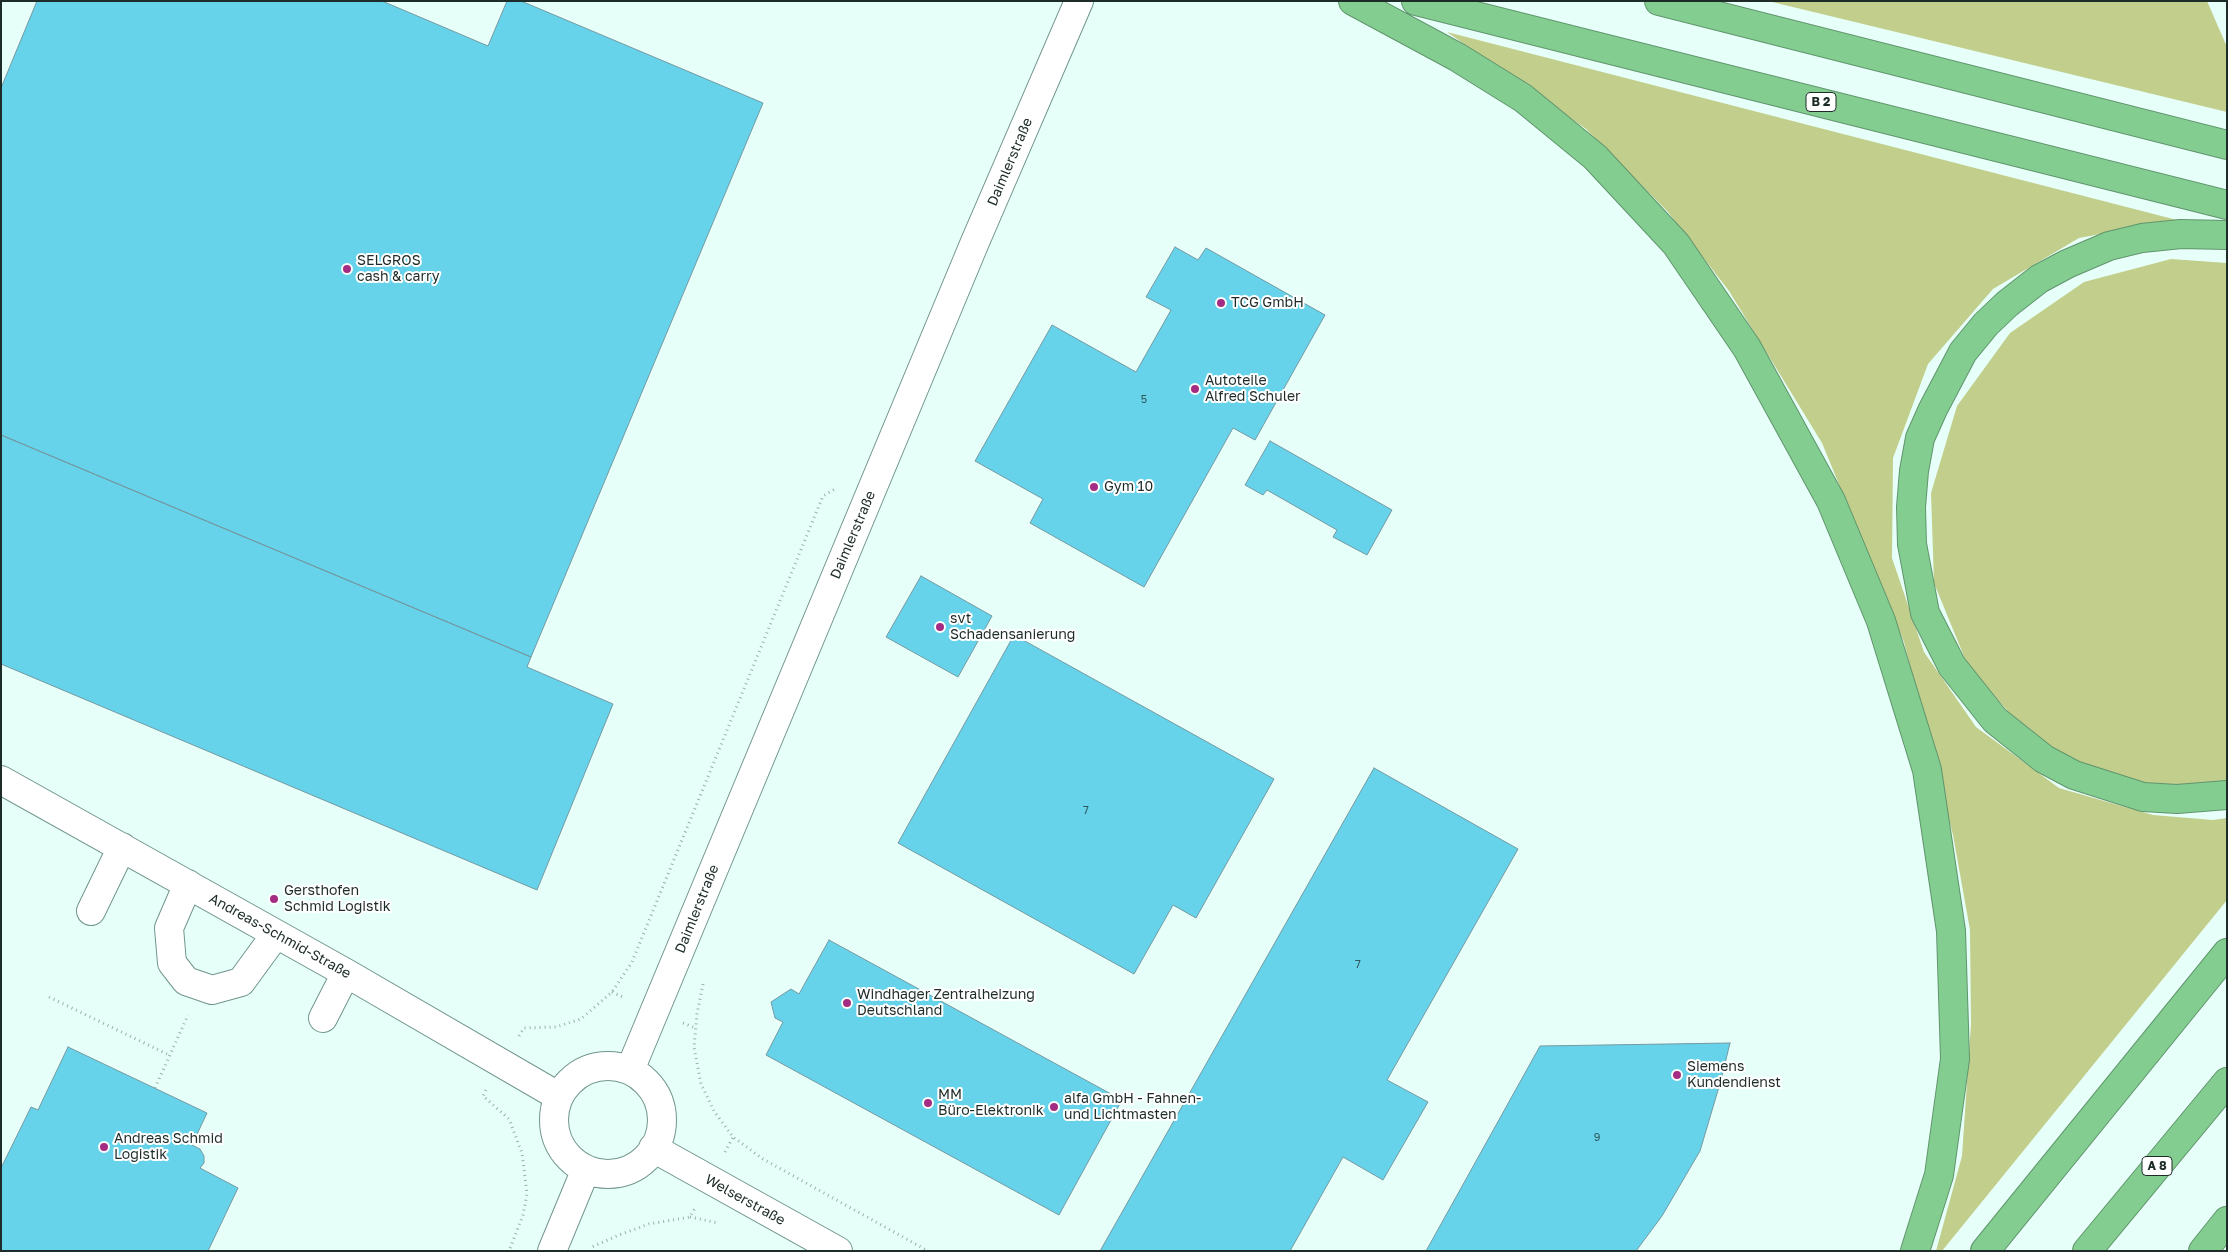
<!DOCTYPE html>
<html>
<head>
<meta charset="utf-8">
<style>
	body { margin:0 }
	#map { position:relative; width:2228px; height:1252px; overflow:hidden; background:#e7fff9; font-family:"Golos Text",sans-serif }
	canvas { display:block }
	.frame { position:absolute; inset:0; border:2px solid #1d2c29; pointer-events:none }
</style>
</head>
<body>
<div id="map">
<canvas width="2228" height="1252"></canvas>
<div class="frame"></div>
</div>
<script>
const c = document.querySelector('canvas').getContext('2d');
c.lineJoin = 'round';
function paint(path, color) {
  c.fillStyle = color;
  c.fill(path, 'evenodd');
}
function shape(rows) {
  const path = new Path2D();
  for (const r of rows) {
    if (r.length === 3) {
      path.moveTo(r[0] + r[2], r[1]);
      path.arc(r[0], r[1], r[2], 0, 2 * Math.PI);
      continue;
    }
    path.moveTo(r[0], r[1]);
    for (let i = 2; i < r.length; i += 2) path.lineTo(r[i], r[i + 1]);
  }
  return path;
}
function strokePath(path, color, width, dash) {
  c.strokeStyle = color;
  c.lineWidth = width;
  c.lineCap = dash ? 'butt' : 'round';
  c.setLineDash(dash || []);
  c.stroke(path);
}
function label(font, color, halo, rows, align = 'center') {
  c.font = font + ' "Golos Text",sans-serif';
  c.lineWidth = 4;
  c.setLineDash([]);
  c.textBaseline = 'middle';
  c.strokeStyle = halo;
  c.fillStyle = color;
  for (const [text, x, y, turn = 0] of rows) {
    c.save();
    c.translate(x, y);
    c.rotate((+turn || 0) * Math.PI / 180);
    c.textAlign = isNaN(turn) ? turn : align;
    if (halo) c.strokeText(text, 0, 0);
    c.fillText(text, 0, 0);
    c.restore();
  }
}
const green = shape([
	[1768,1,2207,1,2227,47,2227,112],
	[1447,32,2177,220,2079,238,1993,289,1928,364,1893,458,1892,558,1924,652,1976,727,2059,788,2153,815,2213,820,2227,818,2227,900,1942,1251,1936,1251,1962,1156,1971,1024,1970,930,1953,835,1904,642,1822,443,1729,291,1668,212,1586,129],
	[2171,259,2227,263,2227,787,2195,793,2106,777,2028,734,1968,666,1934,583,1931,493,1957,406,2010,333,2084,282]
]);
const building = shape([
	[37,1,382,1,488,46,507,1,521,1,763,103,531,657,1,435,1,88,37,1],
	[1175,247,1198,260,1206,248,1325,315,1255,440,1233,428,1144,587,1030,523,1043,499,975,461,1052,325,1136,372,1171,310,1146,297,1175,247],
	[1,435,531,657,527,667,613,704,537,890,1,664,1,435],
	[1270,441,1392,510,1367,555,1333,537,1337,530,1267,490,1263,495,1245,485,1270,441],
	[921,576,992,616,958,677,886,637,921,576],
	[1014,635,1274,779,1196,918,1173,905,1134,974,898,843,1014,635],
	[1374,768,1518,849,1387,1080,1428,1102,1383,1180,1343,1157,1290,1251,1100,1251,1374,768],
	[829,940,1122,1100,1059,1215,766,1055,783,1022,775,1018,771,1002,791,989,799,994,829,940],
	[1730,1043,1721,1080,1700,1151,1662,1216,1636,1251,1426,1251,1540,1046,1730,1043],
	[68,1047,207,1113,192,1145,200,1149,204,1156,204,1163,200,1168,238,1188,208,1251,1,1251,1,1168,31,1107,38,1110,68,1047]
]);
const path = shape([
	[703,984,697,1014,694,1047,701,1084,714,1111,733,1137,763,1159,928,1251],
	[612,992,625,998],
	[49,997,169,1055],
	[683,1023,695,1028],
	[519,1036,524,1028,556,1027,581,1019,612,992,632,962,823,496,837,488],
	[155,1088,188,1015],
	[486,1090,483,1096,509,1119,522,1153,527,1194,523,1215,509,1251],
	[725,1152,733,1137],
	[690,1217,718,1223],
	[591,1251,592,1247,619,1235,649,1224,690,1217,695,1208]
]);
const minor = shape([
	[1,780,346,973,558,1096],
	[188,884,169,928,172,963,186,981,212,990,241,982,276,934],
	[91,911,122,847],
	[323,1018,346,973],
	[608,1120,54],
	[630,1070,975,242,1079,1],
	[653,1148,838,1251],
	[552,1251,586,1169]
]);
const highway = shape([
	[1353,1,1457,57,1523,98,1595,157,1676,244,1747,348,1831,501,1881,621,1927,770,1951,931,1955,1059,1939,1175,1915,1251],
	[1416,1,2227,205],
	[1659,1,2227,145],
	[2227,235,2181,234,2142,238,2109,246,2067,264,2039,279,2007,304,1986,324,1963,352,1933,409,1920,438,1914,471,1911,507,1912,544,1925,613,1952,666,1995,720,2044,759,2074,775,2143,797,2177,799,2227,795],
	[1985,1251,2227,953],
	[2087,1251,2227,1082],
	[2203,1251,2227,1221]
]);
const markers = [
	[347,269,5,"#a42c83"],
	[1221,303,5,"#a42c83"],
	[1195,389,5,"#a42c83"],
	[1094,487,5,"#a42c83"],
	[940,627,5,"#a42c83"],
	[274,899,5,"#a42c83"],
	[847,1003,5,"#a42c83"],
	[1677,1075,5,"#a42c83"],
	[928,1103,5,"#a42c83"],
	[1054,1107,5,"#a42c83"],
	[104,1147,5,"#a42c83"]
];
const numberNames = [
	["5",1144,400],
	["7",1086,811],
	["7",1358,965],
	["9",1597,1138]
];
const shields = [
	[1821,102,30],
	[2157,1166,30]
];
const shieldNames = [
	["B 2",1821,102],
	["A 8",2157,1166]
];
const streetNames = [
	["Daimlerstraße",1010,162,-67],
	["Daimlerstraße",853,535,-67],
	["Daimlerstraße",697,909,-68],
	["Andreas-Schmid-Straße",280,936,29],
	["Welserstraße",745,1200,29]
];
const poiNames = [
	["SELGROS",357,261],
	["cash & carry",357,277],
	["TCG GmbH",1231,303],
	["Autoteile",1205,381],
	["Alfred Schuler",1205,397],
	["Gym 10",1104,487],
	["svt",950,619],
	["Schadensanierung",950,635],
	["Gersthofen",284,891],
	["Schmid Logistik",284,907],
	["Windhager Zentralheizung",857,995],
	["Deutschland",857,1011],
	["Siemens",1687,1067],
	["Kundendienst",1687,1083],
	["MM",938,1095],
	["Büro-Elektronik",938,1111],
	["alfa GmbH - Fahnen-",1064,1099],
	["und Lichtmasten",1064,1115],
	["Andreas Schmid",114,1139],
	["Logistik",114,1155]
];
paint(green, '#c2ce8c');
paint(building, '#66d3ea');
strokePath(building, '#7499a2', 1);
strokePath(minor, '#70968e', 30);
strokePath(highway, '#60956d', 30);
strokePath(path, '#9bb0ab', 3, [1, 4]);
strokePath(minor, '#fff', 28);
strokePath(highway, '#84cd91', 28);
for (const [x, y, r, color] of markers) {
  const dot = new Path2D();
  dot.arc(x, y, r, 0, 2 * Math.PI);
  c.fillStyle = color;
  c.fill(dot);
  strokePath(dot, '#fff', 2);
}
label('11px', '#2f5659', null, numberNames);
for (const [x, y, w] of shields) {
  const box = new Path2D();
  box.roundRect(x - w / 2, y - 9.5, w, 19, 4);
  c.fillStyle = '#fff';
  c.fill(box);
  strokePath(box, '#1d2c29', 1);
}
label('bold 12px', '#1d2c29', null, shieldNames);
label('14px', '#1d2c29', '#fff', streetNames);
label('14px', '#1d2c29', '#fff', poiNames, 'left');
</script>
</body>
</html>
